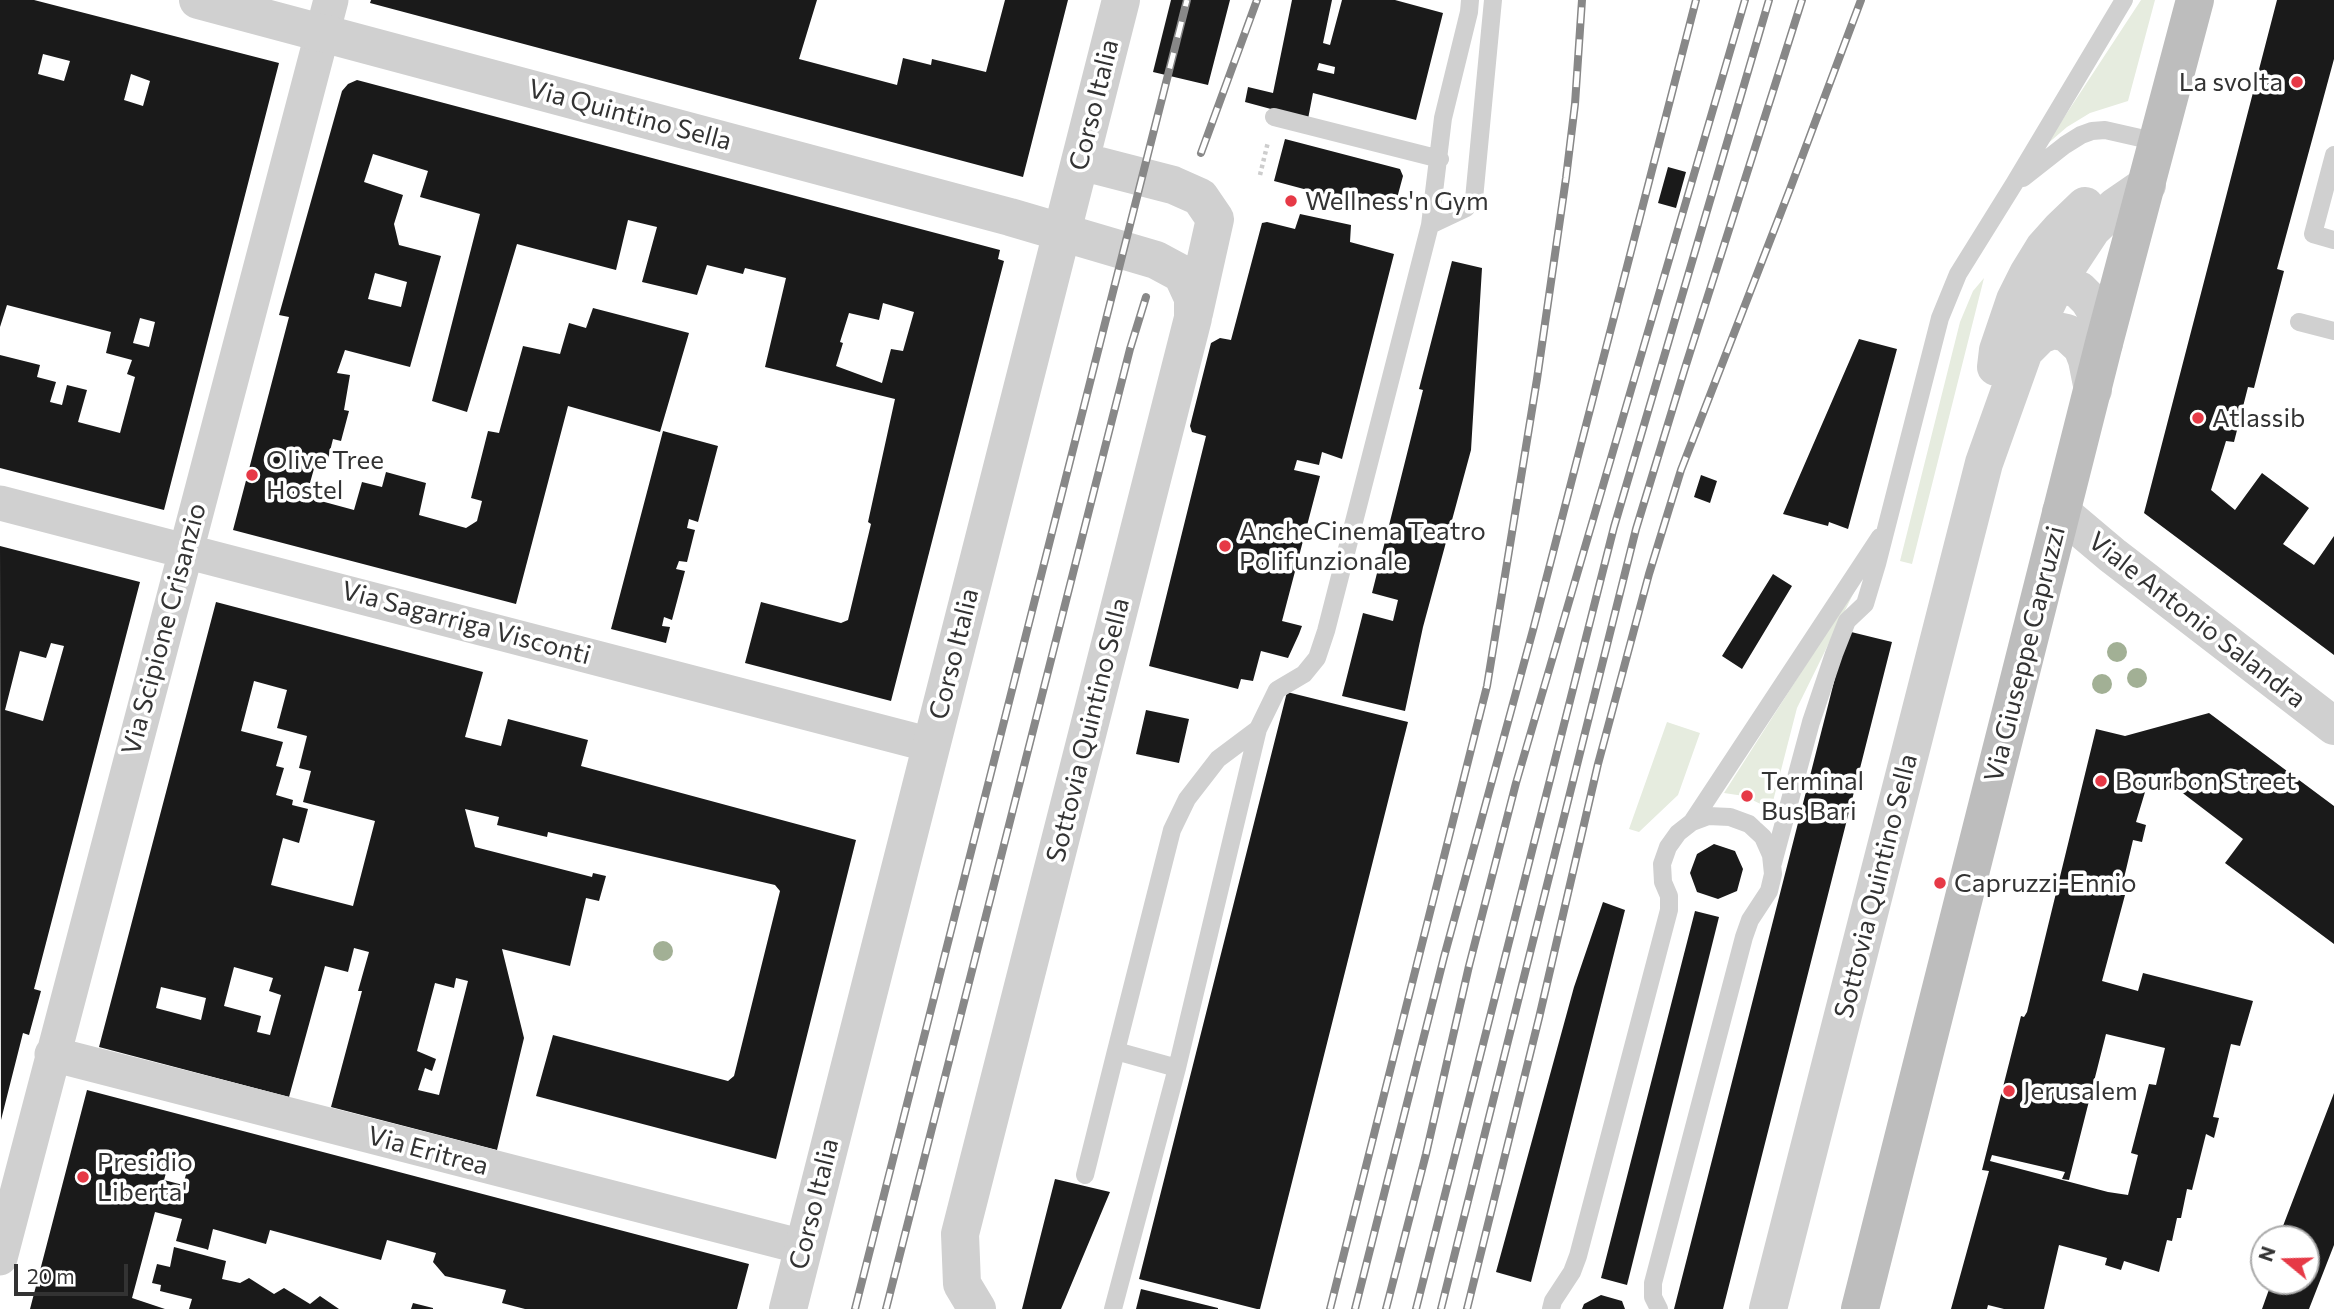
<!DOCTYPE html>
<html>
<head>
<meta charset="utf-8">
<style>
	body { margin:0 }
	#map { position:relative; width:2334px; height:1309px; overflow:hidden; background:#fff; font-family:Commissioner,sans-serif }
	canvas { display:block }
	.north { position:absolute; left:2250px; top:1225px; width:70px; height:70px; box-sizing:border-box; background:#fff; border:2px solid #adadad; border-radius:50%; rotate:289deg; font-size:19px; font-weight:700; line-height:28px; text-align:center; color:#333 }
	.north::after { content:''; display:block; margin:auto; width:24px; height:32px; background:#e63946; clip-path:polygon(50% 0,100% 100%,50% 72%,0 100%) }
	.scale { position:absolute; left:14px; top:1264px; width:114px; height:32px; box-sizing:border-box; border:4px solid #333; border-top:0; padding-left:9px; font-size:21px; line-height:24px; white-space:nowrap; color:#333; -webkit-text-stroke:5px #fff; paint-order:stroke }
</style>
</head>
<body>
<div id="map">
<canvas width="2334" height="1309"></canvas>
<div class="north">N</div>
<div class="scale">20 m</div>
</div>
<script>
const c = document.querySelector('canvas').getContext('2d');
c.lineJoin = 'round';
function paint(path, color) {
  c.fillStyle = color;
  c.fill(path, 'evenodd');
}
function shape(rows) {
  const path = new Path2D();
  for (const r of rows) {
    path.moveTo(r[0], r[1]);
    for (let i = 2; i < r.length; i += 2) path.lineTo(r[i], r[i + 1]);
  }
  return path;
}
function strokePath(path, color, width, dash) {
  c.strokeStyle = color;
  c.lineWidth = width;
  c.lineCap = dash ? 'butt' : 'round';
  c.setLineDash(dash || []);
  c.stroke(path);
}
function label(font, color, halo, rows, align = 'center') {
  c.font = font + ' Commissioner,sans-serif';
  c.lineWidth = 7;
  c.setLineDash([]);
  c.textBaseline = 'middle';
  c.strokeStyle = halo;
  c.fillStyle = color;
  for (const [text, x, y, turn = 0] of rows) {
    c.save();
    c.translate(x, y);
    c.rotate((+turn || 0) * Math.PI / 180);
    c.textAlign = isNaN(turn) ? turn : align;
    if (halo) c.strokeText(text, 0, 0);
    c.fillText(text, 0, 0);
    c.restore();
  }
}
const green = shape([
	[2141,0,2155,0,2128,101,2090,113,2067,127,2046,145],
	[1984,278,1912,564,1900,561,1960,322,1973,291],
	[1860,580,1797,708,1771,809,1744,796,1724,793],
	[1667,722,1700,733,1678,795,1639,832,1629,829]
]);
const building = shape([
	[0,0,34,0,279,63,164,510,0,468,0,355,40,365,37,377,56,382,50,402,62,405,67,385,87,390,78,422,120,433,135,377,127,374,132,360,106,353,111,332,7,305,0,327],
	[43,54,70,61,64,81,38,74],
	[131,74,150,81,143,106,124,100],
	[140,318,155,322,149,347,133,343],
	[371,0,817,0,799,59,897,85,903,58,931,65,932,59,986,72,1005,0,1068,0,1023,177,370,3],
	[1171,0,1230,0,1208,85,1153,72],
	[1292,0,1332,0,1323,43,1330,45,1342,0,1395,0,1443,13,1416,120,1313,93,1308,119,1245,102,1248,87,1273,93],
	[1319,63,1335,67,1334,74,1317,70],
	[2277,0,2334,0,2334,59,2277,269,2284,271,2254,388,2248,387,2234,442,2226,441,2211,490,2235,510,2262,473,2309,508,2283,544,2314,565,2334,536,2334,655,2144,513],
	[357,80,1000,250,998,259,1004,261,891,701,745,663,761,602,841,623,848,620,871,524,868,522,895,399,765,367,786,278,745,268,743,274,707,265,697,295,642,282,657,227,628,220,616,270,517,244,467,412,432,401,480,214,420,197,428,171,373,154,364,182,403,195,394,224,399,245,441,256,410,367,345,350,337,373,350,375,344,410,349,411,341,441,333,439,328,459,317,458,306,497,354,510,362,482,382,487,386,472,426,483,419,515,466,528,477,521,482,501,471,498,488,431,499,433,523,346,560,354,569,323,586,328,593,308,689,333,660,432,568,406,516,604,233,530,289,317,279,315,342,91,348,84],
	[375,273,407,282,401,307,368,299],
	[883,303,914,312,903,351,891,349,882,383,836,366,843,343,840,342,849,313,879,320],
	[1285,139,1400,169,1403,176,1393,213,1274,181],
	[1668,167,1686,172,1676,208,1658,203],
	[1300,214,1351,225,1350,242,1394,254,1342,459,1322,452,1319,465,1297,460,1294,470,1320,476,1282,621,1302,626,1299,634,1288,658,1261,651,1253,681,1241,679,1238,689,1149,666,1206,436,1192,432,1190,426,1211,343,1220,338,1231,340,1262,223,1267,222,1295,229],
	[1452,261,1482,268,1471,450,1423,627,1405,711,1342,696,1363,613,1393,621,1398,600,1372,593,1423,390,1419,389],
	[1859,339,1897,349,1848,529,1829,522,1828,526,1783,514],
	[663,431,718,446,698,522,689,519,687,528,695,530,687,562,679,561,676,569,685,571,672,620,664,617,662,626,670,627,666,643,611,629],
	[1701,475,1717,481,1710,503,1694,497],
	[0,546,140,582,34,989,41,991,29,1035,23,1033,1,1120],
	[51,643,64,646,43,721,5,710,20,651,46,658],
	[1773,574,1792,586,1742,669,1722,656],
	[216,602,483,672,465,737,501,746,508,719,588,740,581,766,856,840,776,1159,536,1096,553,1035,728,1081,734,1076,780,891,775,885,548,832,547,837,497,825,499,817,465,809,475,847,592,877,593,873,606,876,599,901,586,898,570,966,502,949,524,1038,497,1150,331,1107,362,991,358,991,369,952,354,948,348,972,325,966,289,1097,99,1047],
	[254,681,287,690,277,728,307,736,299,768,311,771,303,802,375,821,353,906,271,885,283,838,299,843,308,809,292,805,293,800,276,795,284,768,276,766,283,742,241,731],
	[234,967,273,978,269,991,281,995,270,1035,257,1032,261,1016,224,1006],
	[456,978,468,981,439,1095,418,1090,425,1068,432,1071,436,1059,417,1051,435,983,454,988],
	[161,987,206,998,201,1020,156,1008],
	[1847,631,1892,642,1723,1309,1674,1309],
	[1287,692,1408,722,1260,1309,1257,1309,1139,1279],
	[1146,710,1189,719,1179,763,1136,754],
	[2209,713,2334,806,2334,944,2225,863,2243,839,2180,791,2148,782,2136,822,2146,825,2142,842,2133,840,2120,895,2125,895,2102,981,2138,991,2143,973,2253,1001,2240,1046,2231,1044,2213,1117,2219,1118,2214,1138,2206,1134,2192,1190,2187,1189,2181,1218,2177,1218,2172,1241,2167,1240,2159,1272,2124,1261,2121,1270,2105,1265,2107,1258,2059,1245,2044,1309,2004,1309,1988,1305,1987,1309,1951,1309,1989,1171,1982,1170,2021,1016,2024,1017,2027,1012,2096,729,2125,736],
	[2106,1034,2165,1048,2156,1085,2149,1084,2131,1153,2138,1155,2128,1195,2108,1192,1990,1161,1992,1155,2065,1172,2062,1179,2069,1180],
	[1714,844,1735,851,1743,869,1737,891,1718,899,1697,892,1690,873,1697,854],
	[1603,902,1625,910,1531,1282,1496,1272,1574,987],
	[1695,911,1719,917,1627,1285,1601,1278],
	[87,1090,749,1264,737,1309,525,1309,502,1303,506,1290,445,1276,433,1262,436,1253,387,1240,381,1260,270,1230,266,1244,213,1229,208,1250,206,1249,176,1241,182,1219,155,1212,132,1298,165,1309,30,1309],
	[170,1159,189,1164,183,1185,164,1180],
	[2334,1093,2334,1245,2309,1309,2262,1309,2272,1281,2306,1281,2306,1239,2278,1239],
	[1055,1179,1110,1192,1061,1309,1022,1309],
	[174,1247,226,1261,222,1279,240,1283,249,1278,274,1294,284,1288,310,1304,320,1296,339,1309,189,1309,192,1299,160,1291,161,1285,152,1283,157,1264,170,1267],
	[1141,1289,1218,1308,1218,1309,1136,1309],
	[1601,1295,1622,1301,1625,1309,1582,1309,1584,1304],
	[413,1303,433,1308,433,1309,411,1309]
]);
const path = shape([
	[1260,175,1268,142]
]);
const service = shape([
	[1274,117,1440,159],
	[2334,155,2313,234,2334,240],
	[2023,178,2065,145,2081,135,2092,131,2105,130,2158,142],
	[1430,225,1466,208,1474,199,1493,0],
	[2299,322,2334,331],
	[1692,822,1880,537],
	[1773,863,1811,722,1834,654,1847,621,1865,604,1877,564,1940,318,1958,274,2014,184,2124,0],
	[1177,1068,1116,1051,1172,830,1187,799,1218,759,1258,729],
	[1085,1175,1116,1051],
	[1113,1309,1177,1068,1258,729,1277,690,1304,674,1317,658,1326,631,1430,225,1443,118,1469,12,1470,0],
	[1551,1309,1553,1301,1572,1272,1578,1256,1669,910,1669,896,1663,882,1662,864,1668,847,1678,833,1692,822,1708,816,1730,817,1749,824,1763,837,1771,855,1773,874,1769,891,1750,920,1744,937,1653,1283,1653,1297,1659,1309]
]);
const minor = shape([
	[0,503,931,745],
	[52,1054,803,1247],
	[0,1258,331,0]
]);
const tertiary = shape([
	[198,0,1010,217,1156,260,1182,274,1193,298,1193,318,960,1234,962,1284,977,1309],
	[1080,161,1173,185,1200,197,1215,219,1194,313],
	[2033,285,2057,282,2079,290,2089,300,2103,323,2104,343],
	[2024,351,2040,335,2053,330,2067,333,2082,347,2087,360,2093,390],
	[1996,367,1998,350,2015,300,2028,274,2044,248,2061,229,2085,206],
	[2061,512,2112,555,2334,726],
	[788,1309,1121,0],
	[1768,1309,1984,463,2024,351,2057,282,2092,229,2115,207,2147,185]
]);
const secondary = shape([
	[1860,1309,2104,343,2195,0]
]);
const rail = shape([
	[1201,153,1257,0],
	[855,1309,1187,0],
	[886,1309,1130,349,1146,297],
	[1330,1309,1487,686,1537,379,1566,178,1575,104,1582,0],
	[1355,1309,1444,957,1533,630,1696,0],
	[1386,1309,1426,1154,1469,966,1516,783,1745,0],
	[1416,1309,1614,527,1769,0],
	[1441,1309,1636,529,1685,368,1802,0],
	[1467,1309,1539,1018,1598,764,1649,574,1681,470,1790,189,1861,0]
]);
const trees = [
	[2117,652],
	[2137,678],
	[2102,684],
	[663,951]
];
const markers = [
	[2297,82,7,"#e63946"],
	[1291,201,7,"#e63946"],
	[2198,418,7,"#e63946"],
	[252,475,7,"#e63946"],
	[1225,546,7,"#e63946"],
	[2101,781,7,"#e63946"],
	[1747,796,7,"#e63946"],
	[1940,883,7,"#e63946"],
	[2009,1091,7,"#e63946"],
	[83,1177,7,"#e63946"]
];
const poiNames = [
	["La svolta",2283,82,"right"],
	["Wellness'n Gym",1305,201],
	["Atlassib",2212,418],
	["Olive Tree",266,460],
	["Hostel",266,490],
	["AncheCinema Teatro",1239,531],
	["Polifunzionale",1239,561],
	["Terminal",1761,781],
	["Bus Bari",1761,811],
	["Bourbon Street",2115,781],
	["Capruzzi-Ennio",1954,883],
	["Jerusalem",2023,1091],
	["Presidio",97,1162],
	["Liberta'",97,1192]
];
const streetNames = [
	["Corso Italia",1094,105,-76],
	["Via Quintino Sella",630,115,15],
	["Viale Antonio Salandra",2197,620,38],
	["Via Sagarriga Visconti",466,623,15],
	["Via Scipione Crisanzio",164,629,-75],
	["Corso Italia",954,654,-76],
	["Via Giuseppe Capruzzi",2025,654,-76],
	["Sottovia Quintino Sella",1088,730,-76],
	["Sottovia Quintino Sella",1876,886,-76],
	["Via Eritrea",428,1151,15],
	["Corso Italia",814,1204,-76]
];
paint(green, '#e6ecdf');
paint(building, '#1a1a1a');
strokePath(path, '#cdcdcd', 4.5, [3.5, 3.5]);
strokePath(service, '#d0d0d0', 18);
strokePath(minor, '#d0d0d0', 35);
strokePath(tertiary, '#d0d0d0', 38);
strokePath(secondary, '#bdbdbd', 38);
strokePath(rail, '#888', 8);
strokePath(rail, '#fff', 5, [16]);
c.fillStyle = '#a2b095';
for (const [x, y] of trees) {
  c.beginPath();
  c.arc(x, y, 10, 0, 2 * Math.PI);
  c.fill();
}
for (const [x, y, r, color] of markers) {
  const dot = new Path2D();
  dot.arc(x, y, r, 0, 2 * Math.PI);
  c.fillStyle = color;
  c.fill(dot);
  strokePath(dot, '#fff', 2.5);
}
label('26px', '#333', '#fff', poiNames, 'left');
label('26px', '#333', '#fff', streetNames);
</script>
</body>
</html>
